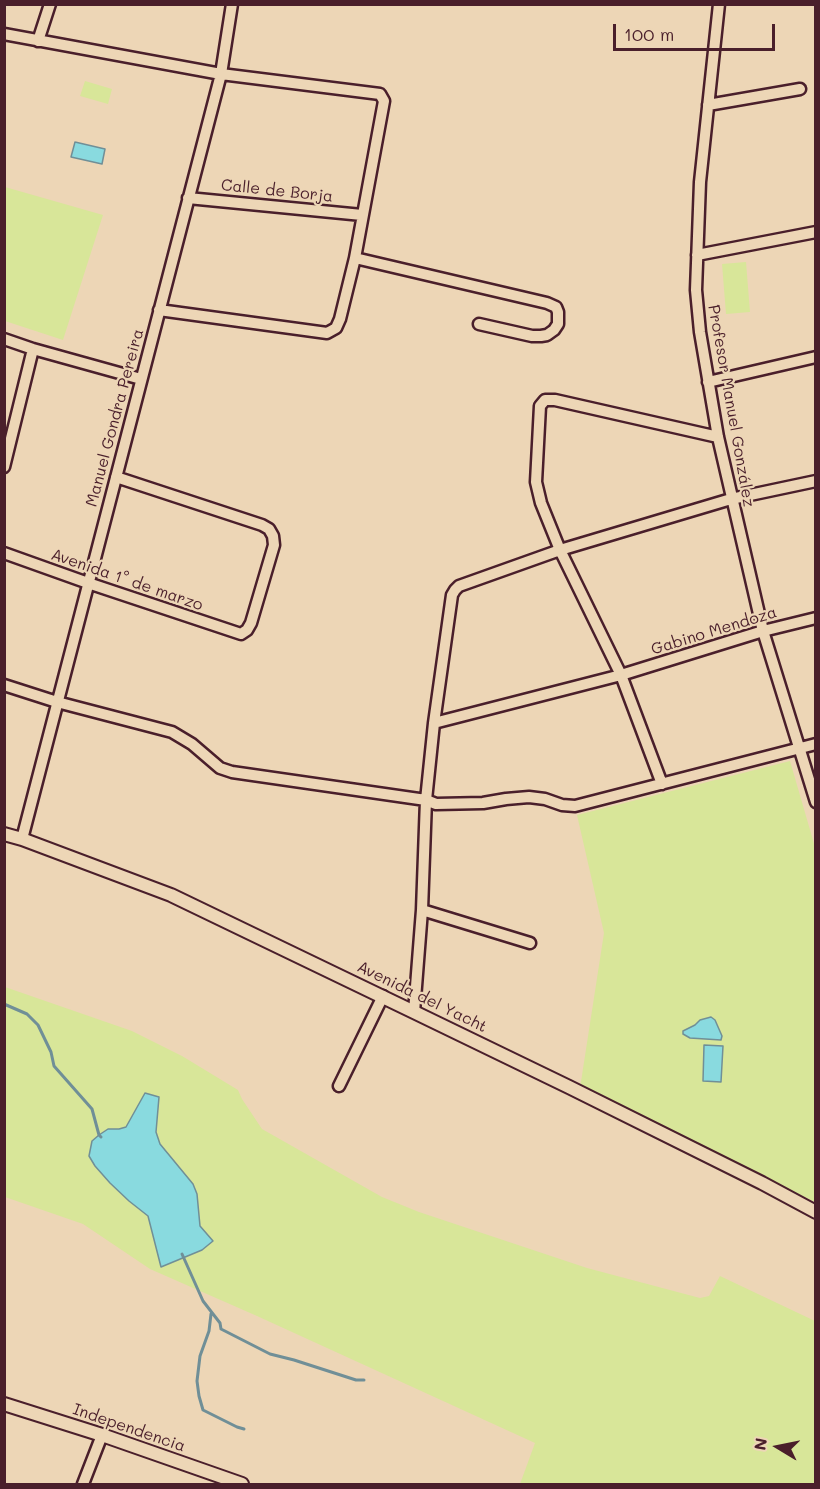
<!DOCTYPE html>
<html>
<head>
<meta charset="utf-8">
<style>
	body { margin:0 }
	#map { position:relative; width:820px; height:1489px; overflow:hidden; background:#edd6b6; font-family:Mali,sans-serif }
	canvas { display:block }
	.frame { position:absolute; inset:0; border:6px solid #4a1f2b; pointer-events:none }
	.north { position:absolute; left:748px; top:1417px; width:60px; height:60px; -webkit-text-stroke:4px #edd6b6; paint-order:stroke; rotate:280deg; font-size:16px; font-weight:700; line-height:24px; text-align:center; color:#4a1f2b }
	.north::after { content:''; display:block; margin:auto; width:21px; height:27px; background:#4a1f2b; clip-path:polygon(50% 0,100% 100%,50% 72%,0 100%) }
	.scale { position:absolute; left:613px; top:24px; width:162px; height:27px; box-sizing:border-box; border:3px solid #4a1f2b; border-top:0; padding-left:8px; font-size:18px; line-height:21px; white-space:nowrap; color:#4a1f2b; -webkit-text-stroke:4px #edd6b6; paint-order:stroke }
</style>
</head>
<body>
<div id="map">
<canvas width="820" height="1489"></canvas>
<div class="frame"></div>
<div class="north">N</div>
<div class="scale">100 m</div>
</div>
<script>
const c = document.querySelector('canvas').getContext('2d');
c.lineJoin = 'round';
function paint(path, color) {
  c.fillStyle = color;
  c.fill(path, 'evenodd');
}
function shape(rows) {
  const path = new Path2D();
  for (const r of rows) {
    path.moveTo(r[0], r[1]);
    for (let i = 2; i < r.length; i += 2) path.lineTo(r[i], r[i + 1]);
  }
  return path;
}
function strokePath(path, color, width, dash) {
  c.strokeStyle = color;
  c.lineWidth = width;
  c.lineCap = dash ? 'butt' : 'round';
  c.setLineDash(dash || []);
  c.stroke(path);
}
function label(font, color, halo, rows, align = 'center') {
  c.font = font + ' Mali,sans-serif';
  c.lineWidth = 4.5;
  c.setLineDash([]);
  c.textBaseline = 'middle';
  c.strokeStyle = halo;
  c.fillStyle = color;
  for (const [text, x, y, turn = 0] of rows) {
    c.save();
    c.translate(x, y);
    c.rotate((+turn || 0) * Math.PI / 180);
    c.textAlign = isNaN(turn) ? turn : align;
    if (halo) c.strokeText(text, 0, 0);
    c.fillText(text, 0, 0);
    c.restore();
  }
}
const green = shape([
	[85,81,112,89,108,104,80,96],
	[5,187,103,215,63,340,5,321],
	[746,262,750,312,726,314,722,264],
	[790,761,815,847,815,1202,580,1088,604,933,577,815],
	[5,987,132,1031,182,1056,238,1090,242,1099,262,1129,382,1197,419,1212,587,1268,700,1298,709,1296,720,1276,815,1321,815,1484,520,1484,535,1443,257,1316,150,1269,83,1224,5,1197]
]);
const water = shape([
	[75,142,105,149,102,164,71,157,75,142],
	[711,1017,715,1020,722,1036,721,1040,690,1038,683,1034,683,1031,695,1025,700,1020,711,1017],
	[704,1045,723,1046,721,1082,703,1081,704,1045],
	[145,1093,159,1097,156,1132,160,1144,193,1184,197,1194,200,1226,213,1241,202,1250,161,1267,148,1216,129,1201,110,1183,95,1166,89,1156,92,1141,99,1135,108,1129,119,1129,126,1127,145,1093]
]);
const stream = shape([
	[4,1004,27,1014,38,1025,51,1052,54,1066,92,1109,99,1135,101,1137],
	[182,1254,203,1301,220,1323,221,1329,270,1354,294,1360,356,1380,364,1380],
	[211,1314,209,1331,200,1356,197,1381,199,1396,203,1410,237,1427,244,1429]
]);
const minor = shape([
	[719,4,700,182,696,290,700,332,718,437,763,631,816,802],
	[4,34,221,74,380,94,384,101,355,258,340,319,336,328,327,333,159,310],
	[38,41,50,4],
	[708,105,800,89],
	[188,198,362,215],
	[697,255,816,232],
	[355,258,547,303,556,307,558,312,558,324,554,330,547,335,541,336,532,336,479,324],
	[4,339,33,349,141,379],
	[708,382,816,357],
	[4,467,33,349],
	[4,553,88,583,241,634,247,630,251,623,274,545,273,536,269,529,262,525,116,477],
	[4,685,57,702,172,732,192,744,220,768,232,772,426,800,436,804,483,803,506,799,529,797,545,799,562,805,575,806,816,744],
	[434,723,621,675,763,631,816,618],
	[662,784,621,675,560,550,541,503,536,482,540,406,545,400,555,400,718,437],
	[22,839,221,74,232,4],
	[422,910,530,943],
	[414,1012,422,910,426,800,434,723,452,595,455,590,459,586,560,550,731,499,816,481],
	[339,1086,383,996],
	[83,1484,102,1435]
]);
const tertiary = shape([
	[4,834,22,839,171,895,414,1012,569,1087,762,1183,816,1212],
	[4,1404,102,1435,242,1484]
]);
const streetNames = [
	["Calle de Borja",277,191,6],
	["Profesor Manuel González",731,406,80],
	["Manuel Gondra Pereira",115,418,-75],
	["Avenida 1° de marzo",127,580,19],
	["Gabino Mendoza",714,631,-17],
	["Avenida del Yacht",422,997,26],
	["Independencia",129,1428,19]
];
paint(green, '#d8e699');
paint(water, '#89dadf');
strokePath(water, '#708f97', 1.5);
strokePath(stream, '#708f97', 3);
strokePath(minor, '#4a1f2b', 15);
strokePath(tertiary, '#4a1f2b', 16);
strokePath(minor, '#edd6b6', 10);
strokePath(tertiary, '#edd6b6', 12);
label('16px', '#4a1f2b', '#edd6b6', streetNames);
</script>
</body>
</html>
